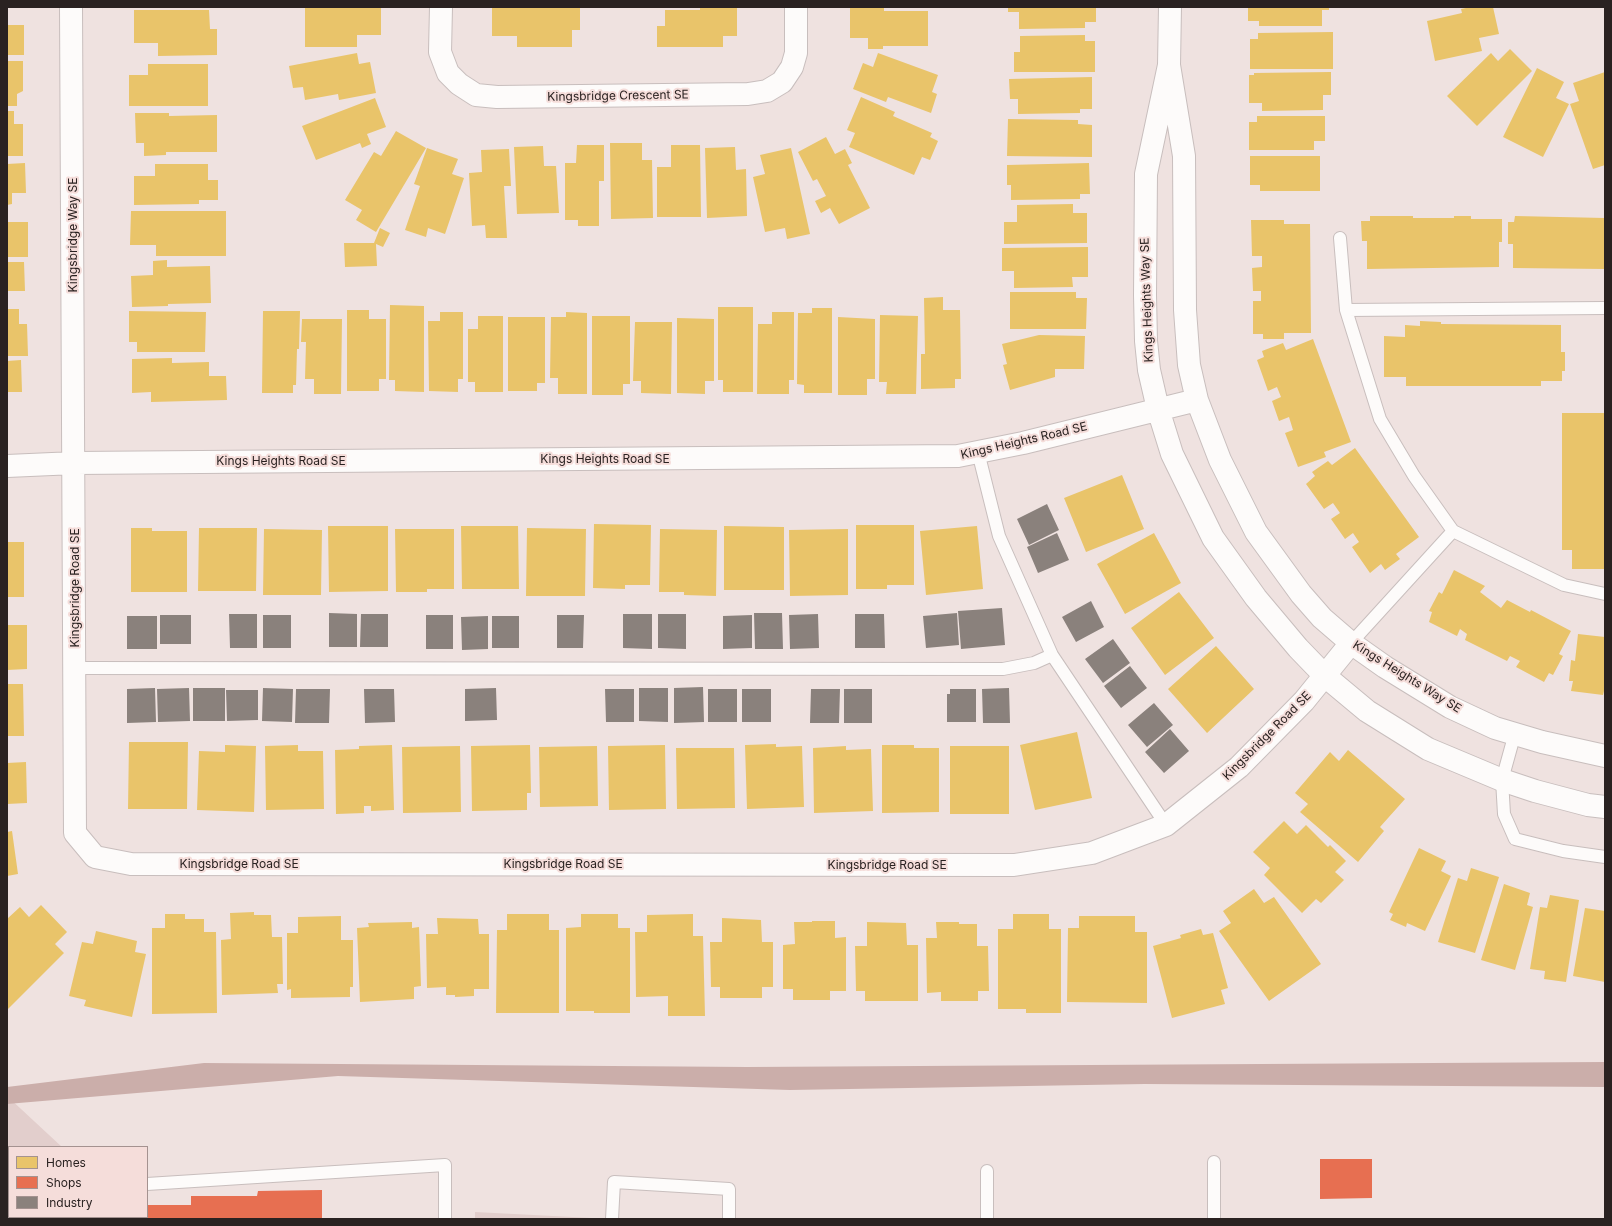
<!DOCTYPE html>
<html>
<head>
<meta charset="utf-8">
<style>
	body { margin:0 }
	#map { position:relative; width:1612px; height:1226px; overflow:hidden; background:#efe2e0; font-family:Inter,sans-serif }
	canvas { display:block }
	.frame { position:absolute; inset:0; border:8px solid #2a2221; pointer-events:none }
	.legend { position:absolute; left:8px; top:1146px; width:140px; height:72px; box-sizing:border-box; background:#f5ddda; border:1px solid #a49290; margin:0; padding:5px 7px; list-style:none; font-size:12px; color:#2a2221 }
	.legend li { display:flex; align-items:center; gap:8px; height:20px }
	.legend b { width:20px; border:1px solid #a49290 }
</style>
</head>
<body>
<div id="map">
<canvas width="1612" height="1226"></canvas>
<div class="frame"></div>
<ul class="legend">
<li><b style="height:11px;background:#e9c46a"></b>Homes</li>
<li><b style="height:11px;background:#e76f51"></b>Shops</li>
<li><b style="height:11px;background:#8a817c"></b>Industry</li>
</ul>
</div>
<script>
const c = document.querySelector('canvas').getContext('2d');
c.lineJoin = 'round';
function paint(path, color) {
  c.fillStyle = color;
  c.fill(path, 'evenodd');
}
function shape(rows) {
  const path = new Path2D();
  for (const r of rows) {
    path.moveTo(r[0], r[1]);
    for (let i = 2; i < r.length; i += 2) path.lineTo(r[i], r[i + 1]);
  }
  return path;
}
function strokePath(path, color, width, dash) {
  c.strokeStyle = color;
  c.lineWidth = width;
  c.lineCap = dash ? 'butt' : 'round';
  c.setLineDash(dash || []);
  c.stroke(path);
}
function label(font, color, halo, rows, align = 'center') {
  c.font = font + ' Inter,sans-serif';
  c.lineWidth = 4;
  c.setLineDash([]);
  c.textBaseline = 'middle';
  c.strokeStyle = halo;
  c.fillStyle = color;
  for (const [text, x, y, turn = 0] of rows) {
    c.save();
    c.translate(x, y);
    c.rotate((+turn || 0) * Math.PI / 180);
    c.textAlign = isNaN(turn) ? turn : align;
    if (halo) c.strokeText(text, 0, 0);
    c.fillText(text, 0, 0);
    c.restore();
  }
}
const green = shape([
	[7,1096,62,1147,9,1147,9,1154,7,1154],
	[475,1212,592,1218,592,1219,475,1219]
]);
const water = shape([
	[1605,1062,1605,1087,1145,1084,790,1090,338,1076,7,1104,7,1087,204,1063,748,1067]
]);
const homes = shape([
	[305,7,381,7,381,35,357,35,357,47,305,47],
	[492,7,580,7,580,30,572,30,572,47,517,47,517,36,492,36],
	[700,7,737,7,737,36,723,36,723,47,657,47,657,26,665,26,665,10,700,10],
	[850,7,884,7,884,11,928,11,928,46,883,46,883,49,868,49,868,38,850,38],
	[1008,7,1096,7,1096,22,1085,22,1085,28,1019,29,1019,12,1008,12],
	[1248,7,1329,7,1329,10,1322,10,1322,26,1259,26,1259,21,1248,21],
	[1471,7,1493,7,1499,34,1479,38,1482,51,1435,61,1427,21,1462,13,1461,9],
	[134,10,209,10,210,29,217,29,217,55,158,56,158,43,134,43],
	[7,25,24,25,24,55,7,55],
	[1333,32,1333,69,1250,69,1250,39,1258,39,1258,33],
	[1085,35,1085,41,1095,41,1095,72,1014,72,1014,52,1020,52,1020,36],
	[1510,49,1532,71,1477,126,1447,96,1491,53,1498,61],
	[357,53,359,64,370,62,376,93,339,100,338,94,305,100,303,87,293,88,289,66],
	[878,53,938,75,932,92,937,94,931,113,888,97,886,102,853,89,863,63,873,67],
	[7,61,23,61,23,91,17,94,17,106,7,106],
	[148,64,208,64,208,106,129,106,129,75,148,75],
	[1537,68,1564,82,1556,98,1569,104,1543,157,1503,137],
	[1331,72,1331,95,1323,95,1323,110,1262,111,1262,103,1249,103,1249,75,1254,75,1254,73],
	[1605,72,1605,165,1593,169,1570,104,1579,101,1573,83],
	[1092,77,1092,109,1080,109,1080,113,1018,114,1018,99,1010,99,1009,79],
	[861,97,895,112,893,116,932,133,930,137,938,141,930,160,922,157,914,175,849,147,855,133,847,130],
	[375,98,386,127,367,134,371,144,362,148,360,143,316,160,302,126],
	[7,111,14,111,14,124,23,124,23,156,7,156],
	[135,113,169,113,169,116,217,115,217,152,166,152,166,155,144,156,144,143,136,143],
	[1257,116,1325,116,1325,141,1314,141,1314,150,1249,150,1249,122,1257,122],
	[1008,119,1078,120,1078,124,1092,125,1092,157,1007,156],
	[396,131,426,148,376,232,356,220,362,210,345,200,374,152,381,156],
	[826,137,835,154,845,149,852,163,848,165,870,208,839,224,830,208,821,213,815,201,826,196,817,179,813,181,798,152],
	[610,143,642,143,642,160,652,160,653,218,611,219],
	[577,145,604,145,604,181,599,181,599,226,578,226,578,220,565,220,565,163,576,163],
	[671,145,700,145,701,217,657,217,657,167,671,167],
	[543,146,544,166,556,166,559,213,517,214,514,147],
	[735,147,736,170,746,169,747,216,707,218,705,148],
	[427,148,458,159,452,174,464,178,445,234,428,228,426,237,405,230,420,186,414,184],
	[791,148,810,234,787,239,785,228,765,232,753,177,765,174,760,155],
	[509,149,511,186,504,186,507,238,486,238,485,225,472,226,469,173,482,172,481,150],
	[1250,156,1320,156,1320,191,1260,191,1260,185,1250,185],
	[25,163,26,193,12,193,12,204,7,205,7,164],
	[1089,163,1090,194,1080,194,1080,199,1011,200,1011,185,1007,185,1007,165],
	[155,164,208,164,208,180,218,180,218,200,199,200,199,204,134,205,134,176,155,176],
	[1073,204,1073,213,1087,213,1087,243,1004,244,1004,222,1017,222,1017,205],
	[131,211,226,211,226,256,156,256,156,245,130,245],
	[1370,216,1413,216,1413,218,1454,218,1454,216,1471,216,1471,219,1502,219,1502,242,1499,242,1499,267,1367,269,1367,241,1362,241,1361,221,1370,221],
	[1515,216,1605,218,1605,269,1513,268,1513,244,1508,244,1508,222,1514,222],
	[1251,220,1284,220,1284,224,1310,224,1311,333,1284,333,1284,339,1263,339,1263,334,1253,334,1253,301,1261,301,1261,291,1253,291,1252,268,1262,267,1262,256,1252,256],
	[7,222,28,222,28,257,7,257],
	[380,228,390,233,383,247,376,244,377,266,345,267,344,243,374,243],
	[1088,247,1088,277,1072,277,1073,287,1014,288,1014,271,1002,271,1002,248],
	[167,260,167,267,210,266,211,303,168,304,168,306,132,307,131,276,153,275,153,261],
	[7,262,24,262,25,291,7,291],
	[1010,292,1076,292,1076,298,1087,298,1086,329,1010,329],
	[943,297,943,310,960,310,961,379,955,379,955,388,921,389,921,354,925,354,924,298],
	[390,305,424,306,424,392,395,391,395,380,389,380],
	[718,307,753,307,753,392,723,392,723,380,718,380],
	[812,308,832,308,832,393,804,393,804,385,797,384,798,313,812,313],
	[7,309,19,309,19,324,27,324,28,356,7,356],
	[347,310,369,310,369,319,386,319,386,379,379,379,379,391,347,391],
	[129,311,206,312,205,352,137,352,137,342,129,342],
	[263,311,300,311,299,349,297,349,296,385,293,385,293,393,262,393],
	[440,312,463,312,463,379,458,379,458,392,429,391,428,321,440,321],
	[566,312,587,313,587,394,558,394,558,378,550,378,551,317,566,317],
	[772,312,794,312,794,380,789,380,789,394,757,394,758,324,772,324],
	[880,315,918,316,916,394,886,394,887,382,879,382],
	[478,316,503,316,503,392,475,392,475,382,468,382,468,329,478,329],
	[592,316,630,316,630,384,623,384,623,395,592,395],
	[508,317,545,317,545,383,537,383,537,391,508,391],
	[838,317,875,319,875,379,867,379,867,395,838,395],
	[677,318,714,319,714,381,705,381,705,394,677,393],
	[302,319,342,319,341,394,314,394,314,379,305,379,306,342,301,342],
	[1420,321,1441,322,1441,324,1561,325,1561,352,1565,352,1565,371,1562,371,1562,381,1541,381,1541,386,1406,386,1406,377,1384,377,1384,336,1405,337,1405,325,1420,326],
	[635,322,672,322,671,394,641,393,641,381,633,381],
	[1039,335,1085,336,1084,369,1055,369,1055,377,1010,390,1003,365,1007,364,1002,344],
	[1313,339,1351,442,1324,452,1326,457,1298,467,1285,433,1293,430,1289,417,1279,421,1272,401,1281,397,1277,387,1268,391,1257,360,1264,357,1262,351,1283,343,1286,350],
	[172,358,172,363,209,362,209,376,226,376,227,400,151,402,151,392,132,393,132,359],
	[21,360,22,392,7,392,7,361],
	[1562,413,1605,413,1605,569,1572,569,1572,550,1562,550],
	[1355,448,1419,537,1396,554,1400,559,1385,570,1381,564,1370,573,1352,547,1359,542,1353,533,1345,539,1331,519,1340,513,1333,503,1324,509,1306,484,1315,476,1312,472,1328,461,1332,465],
	[1122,475,1144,529,1086,552,1064,498],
	[594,524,651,525,650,585,625,585,625,589,593,588],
	[856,525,914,525,914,585,887,585,887,589,856,589],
	[328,526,388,526,388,591,329,592],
	[461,526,518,526,519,589,462,589],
	[724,526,784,527,784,590,724,590],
	[977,526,983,589,926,595,920,531],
	[131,528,152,528,152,531,187,531,187,592,131,592],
	[199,528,257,528,256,591,198,591],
	[527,528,586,529,585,596,526,596],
	[264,529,322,530,321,595,263,595],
	[395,529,454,529,454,589,427,589,427,592,396,592],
	[660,529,717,530,716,596,684,595,684,592,659,592],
	[848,529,848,595,790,596,789,530],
	[1154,533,1181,583,1125,614,1097,564],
	[7,542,24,542,24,597,7,597],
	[1454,570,1485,586,1480,592,1501,608,1507,600,1530,612,1531,610,1571,631,1559,654,1563,656,1553,675,1549,673,1544,682,1516,667,1520,661,1510,656,1507,661,1465,640,1467,634,1460,629,1457,636,1429,622,1432,612,1429,611,1439,592,1442,594],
	[1179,592,1214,638,1165,675,1131,628],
	[7,625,27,625,27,669,7,670],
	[1578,634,1605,637,1605,687,1603,695,1571,691,1573,681,1569,681,1571,660,1575,661],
	[1216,646,1254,689,1207,733,1168,689],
	[7,684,23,684,24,736,7,736],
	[1077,732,1092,798,1035,810,1020,745],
	[129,742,188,742,187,809,128,809],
	[776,744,776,747,802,746,804,807,747,809,745,745],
	[225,745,256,746,254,812,197,810,199,751,225,752],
	[298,745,298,751,323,751,324,809,266,810,265,746],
	[392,745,394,810,371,811,371,806,364,806,364,813,336,814,335,750,359,749,359,746],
	[530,745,531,793,527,793,527,810,472,811,471,746],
	[665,745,666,809,609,810,608,746],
	[882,745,914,745,914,748,939,748,939,812,882,813],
	[460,746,461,812,403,813,402,747],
	[597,746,598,806,540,807,539,747],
	[846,746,846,750,871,749,873,811,814,813,813,748],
	[950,746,1009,746,1009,814,950,814],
	[676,748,734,748,735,808,677,809],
	[1348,750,1405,799,1380,827,1384,831,1358,862,1300,812,1308,804,1295,793,1330,752,1339,761],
	[26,762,27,803,7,804,7,763],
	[1284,821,1297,834,1306,825,1328,847,1330,845,1346,861,1335,872,1344,880,1321,903,1316,899,1302,913,1264,875,1270,868,1253,852],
	[12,831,18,874,7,876,7,832],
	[1419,848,1446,861,1441,871,1451,876,1425,931,1407,923,1406,927,1390,920,1393,914,1389,912],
	[1471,868,1499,877,1475,953,1438,942,1458,878,1467,881],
	[1504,884,1530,893,1527,905,1533,907,1515,970,1481,960],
	[1254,889,1264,903,1274,897,1321,964,1269,1001,1219,931,1231,923,1223,911],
	[1550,895,1579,900,1566,982,1544,979,1545,971,1530,969,1540,907,1547,908],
	[41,905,67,932,55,944,64,953,7,1010,7,919,20,907,29,917],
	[1585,908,1605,911,1605,982,1573,976],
	[254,912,254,915,271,915,272,937,282,937,283,984,277,984,278,993,222,995,221,940,231,939,230,913],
	[165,914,185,914,185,919,204,919,204,932,216,932,217,1013,152,1014,152,928,165,928],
	[507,914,549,914,549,930,559,930,559,1013,496,1013,497,930,507,930],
	[581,914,618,914,618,928,630,928,630,1013,594,1013,594,1011,566,1011,566,928,581,927],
	[693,914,693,936,703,936,705,1016,668,1016,668,996,636,997,635,932,647,932,647,915],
	[1013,914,1049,914,1049,929,1061,929,1061,1013,1026,1013,1026,1009,998,1009,998,929,1013,929],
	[341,916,341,940,353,940,353,987,350,987,350,997,291,998,291,989,287,990,287,933,298,933,298,917],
	[1079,916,1135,916,1135,932,1147,932,1147,1003,1067,1002,1068,928,1079,928],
	[437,918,478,919,479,934,489,934,489,989,474,989,474,996,455,997,455,995,446,995,446,987,427,988,426,934,438,934],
	[722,918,761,920,762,942,773,942,773,987,762,987,762,998,720,998,720,987,711,987,710,942,722,942],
	[812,921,835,921,835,938,846,937,846,991,830,991,830,1000,793,1000,793,989,783,989,783,945,795,944,794,922,812,922],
	[412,922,412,928,419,927,421,986,414,987,414,999,360,1002,357,928,369,927,368,923],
	[867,922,906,923,907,945,918,945,918,1001,865,1001,865,991,856,991,855,946,867,946],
	[936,922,959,922,959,924,977,924,977,946,988,946,989,991,978,991,978,1001,941,1001,941,992,927,993,926,938,937,938],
	[1201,929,1203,935,1213,933,1228,988,1221,990,1225,1004,1172,1018,1153,946,1181,938,1180,935],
	[96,931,137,941,135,952,146,954,132,1017,84,1006,86,1000,69,996,82,942,93,944]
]);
const shops = shape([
	[1320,1159,1372,1159,1372,1198,1320,1199],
	[322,1190,322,1219,10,1219,12,1217,147,1217,147,1205,191,1205,191,1196,257,1196,258,1191]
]);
const industry = shape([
	[1047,504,1059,530,1029,545,1017,519],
	[1057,533,1069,560,1038,573,1027,547],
	[1091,601,1104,627,1076,642,1062,617],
	[1002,608,1005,645,961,649,958,611],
	[329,613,357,614,357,647,329,647],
	[754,613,782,613,783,649,755,649],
	[957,613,959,645,926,648,923,616],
	[229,614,257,614,257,648,230,648],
	[361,614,388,614,388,647,360,647],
	[623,614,652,614,652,649,623,648],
	[658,614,686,614,686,649,658,648],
	[818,614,819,648,790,649,789,615],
	[855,614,884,614,885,648,855,648],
	[160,615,191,615,191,644,160,644],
	[263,615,291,615,291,648,263,648],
	[426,615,453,615,453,649,426,649],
	[557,615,584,615,583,648,557,648],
	[752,615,752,648,723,649,723,616],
	[127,616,157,616,157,649,127,649],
	[488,616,488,649,462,650,461,617],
	[492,616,519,616,519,648,492,648],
	[1113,639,1130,663,1103,683,1085,659],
	[1130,666,1147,688,1121,708,1104,686],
	[703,687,704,722,674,723,674,688],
	[155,688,156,722,127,723,127,689],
	[189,688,190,721,158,722,157,689],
	[193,688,225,688,225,721,193,721],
	[263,688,293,689,292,722,262,721],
	[496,688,497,720,465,721,465,689],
	[639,688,668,688,668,722,639,721],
	[1009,688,1010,723,983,723,982,689],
	[296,689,330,689,329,723,295,723],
	[364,689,394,689,395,722,365,723],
	[605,689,634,689,634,722,606,722],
	[708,689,737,689,737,722,708,722],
	[742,689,771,689,771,722,742,722],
	[811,689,840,689,839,723,810,723],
	[844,689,872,689,872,723,844,723],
	[950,689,976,689,976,722,947,722,947,694,950,694],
	[226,690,258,690,258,720,227,721],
	[1154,703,1173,725,1147,747,1128,725],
	[1170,729,1189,751,1164,773,1145,752]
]);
const lane = shape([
	[1340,238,1346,310],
	[1605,308,1346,310,1380,419,1414,476,1453,531,1564,585,1605,594],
	[978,452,999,536,1052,655],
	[1351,643,1453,531],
	[75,668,1003,669,1034,663,1052,655,1166,825],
	[1515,733,1502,780,1504,814,1515,839,1563,851,1605,857],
	[1214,1162,1214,1219],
	[987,1171,987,1219],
	[147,1184,445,1165,445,1219],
	[7,1193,9,1193],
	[612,1219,614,1182,729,1189,729,1219]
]);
const street = shape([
	[71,7,75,833,95,857,131,864,1014,865,1092,853,1166,825,1239,767,1304,701,1351,643],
	[441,7,440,52,448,73,459,84,476,95,497,97,748,94,767,91,782,82,792,67,796,53,796,7],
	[1170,7,1169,65,1184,156,1185,310,1189,365,1197,400,1220,460,1256,532,1301,594,1322,618,1351,643,1385,667,1450,707,1495,728,1542,742,1605,756],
	[1169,65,1146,174,1145,295,1146,341,1149,370,1158,409,1172,454,1213,538,1256,598,1298,648,1325,676,1367,711,1428,749,1502,780,1535,791,1588,805,1605,807],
	[7,466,75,463,958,456,1023,443,1197,400]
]);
const streetNames = [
	["Kingsbridge Crescent SE",618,96,-1],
	["Kingsbridge Way SE",73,235,-90],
	["Kings Heights Way SE",1147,300,-92],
	["Kings Heights Road SE",1024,441,-13],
	["Kings Heights Road SE",605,459],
	["Kings Heights Road SE",281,461],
	["Kingsbridge Road SE",75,588,-90],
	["Kings Heights Way SE",1407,677,32],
	["Kingsbridge Road SE",1267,736,-45],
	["Kingsbridge Road SE",239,864],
	["Kingsbridge Road SE",563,864],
	["Kingsbridge Road SE",887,865]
];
paint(green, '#e2cecc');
paint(water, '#cbaeaa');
paint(homes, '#e9c46a');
paint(shops, '#e76f51');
paint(industry, '#8a817c');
strokePath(lane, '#c8bebd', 14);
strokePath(street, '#c8bebd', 24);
strokePath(lane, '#fdfbfa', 12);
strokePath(street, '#fdfbfa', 22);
label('12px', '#2a2221', '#f5ddda', streetNames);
</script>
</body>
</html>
